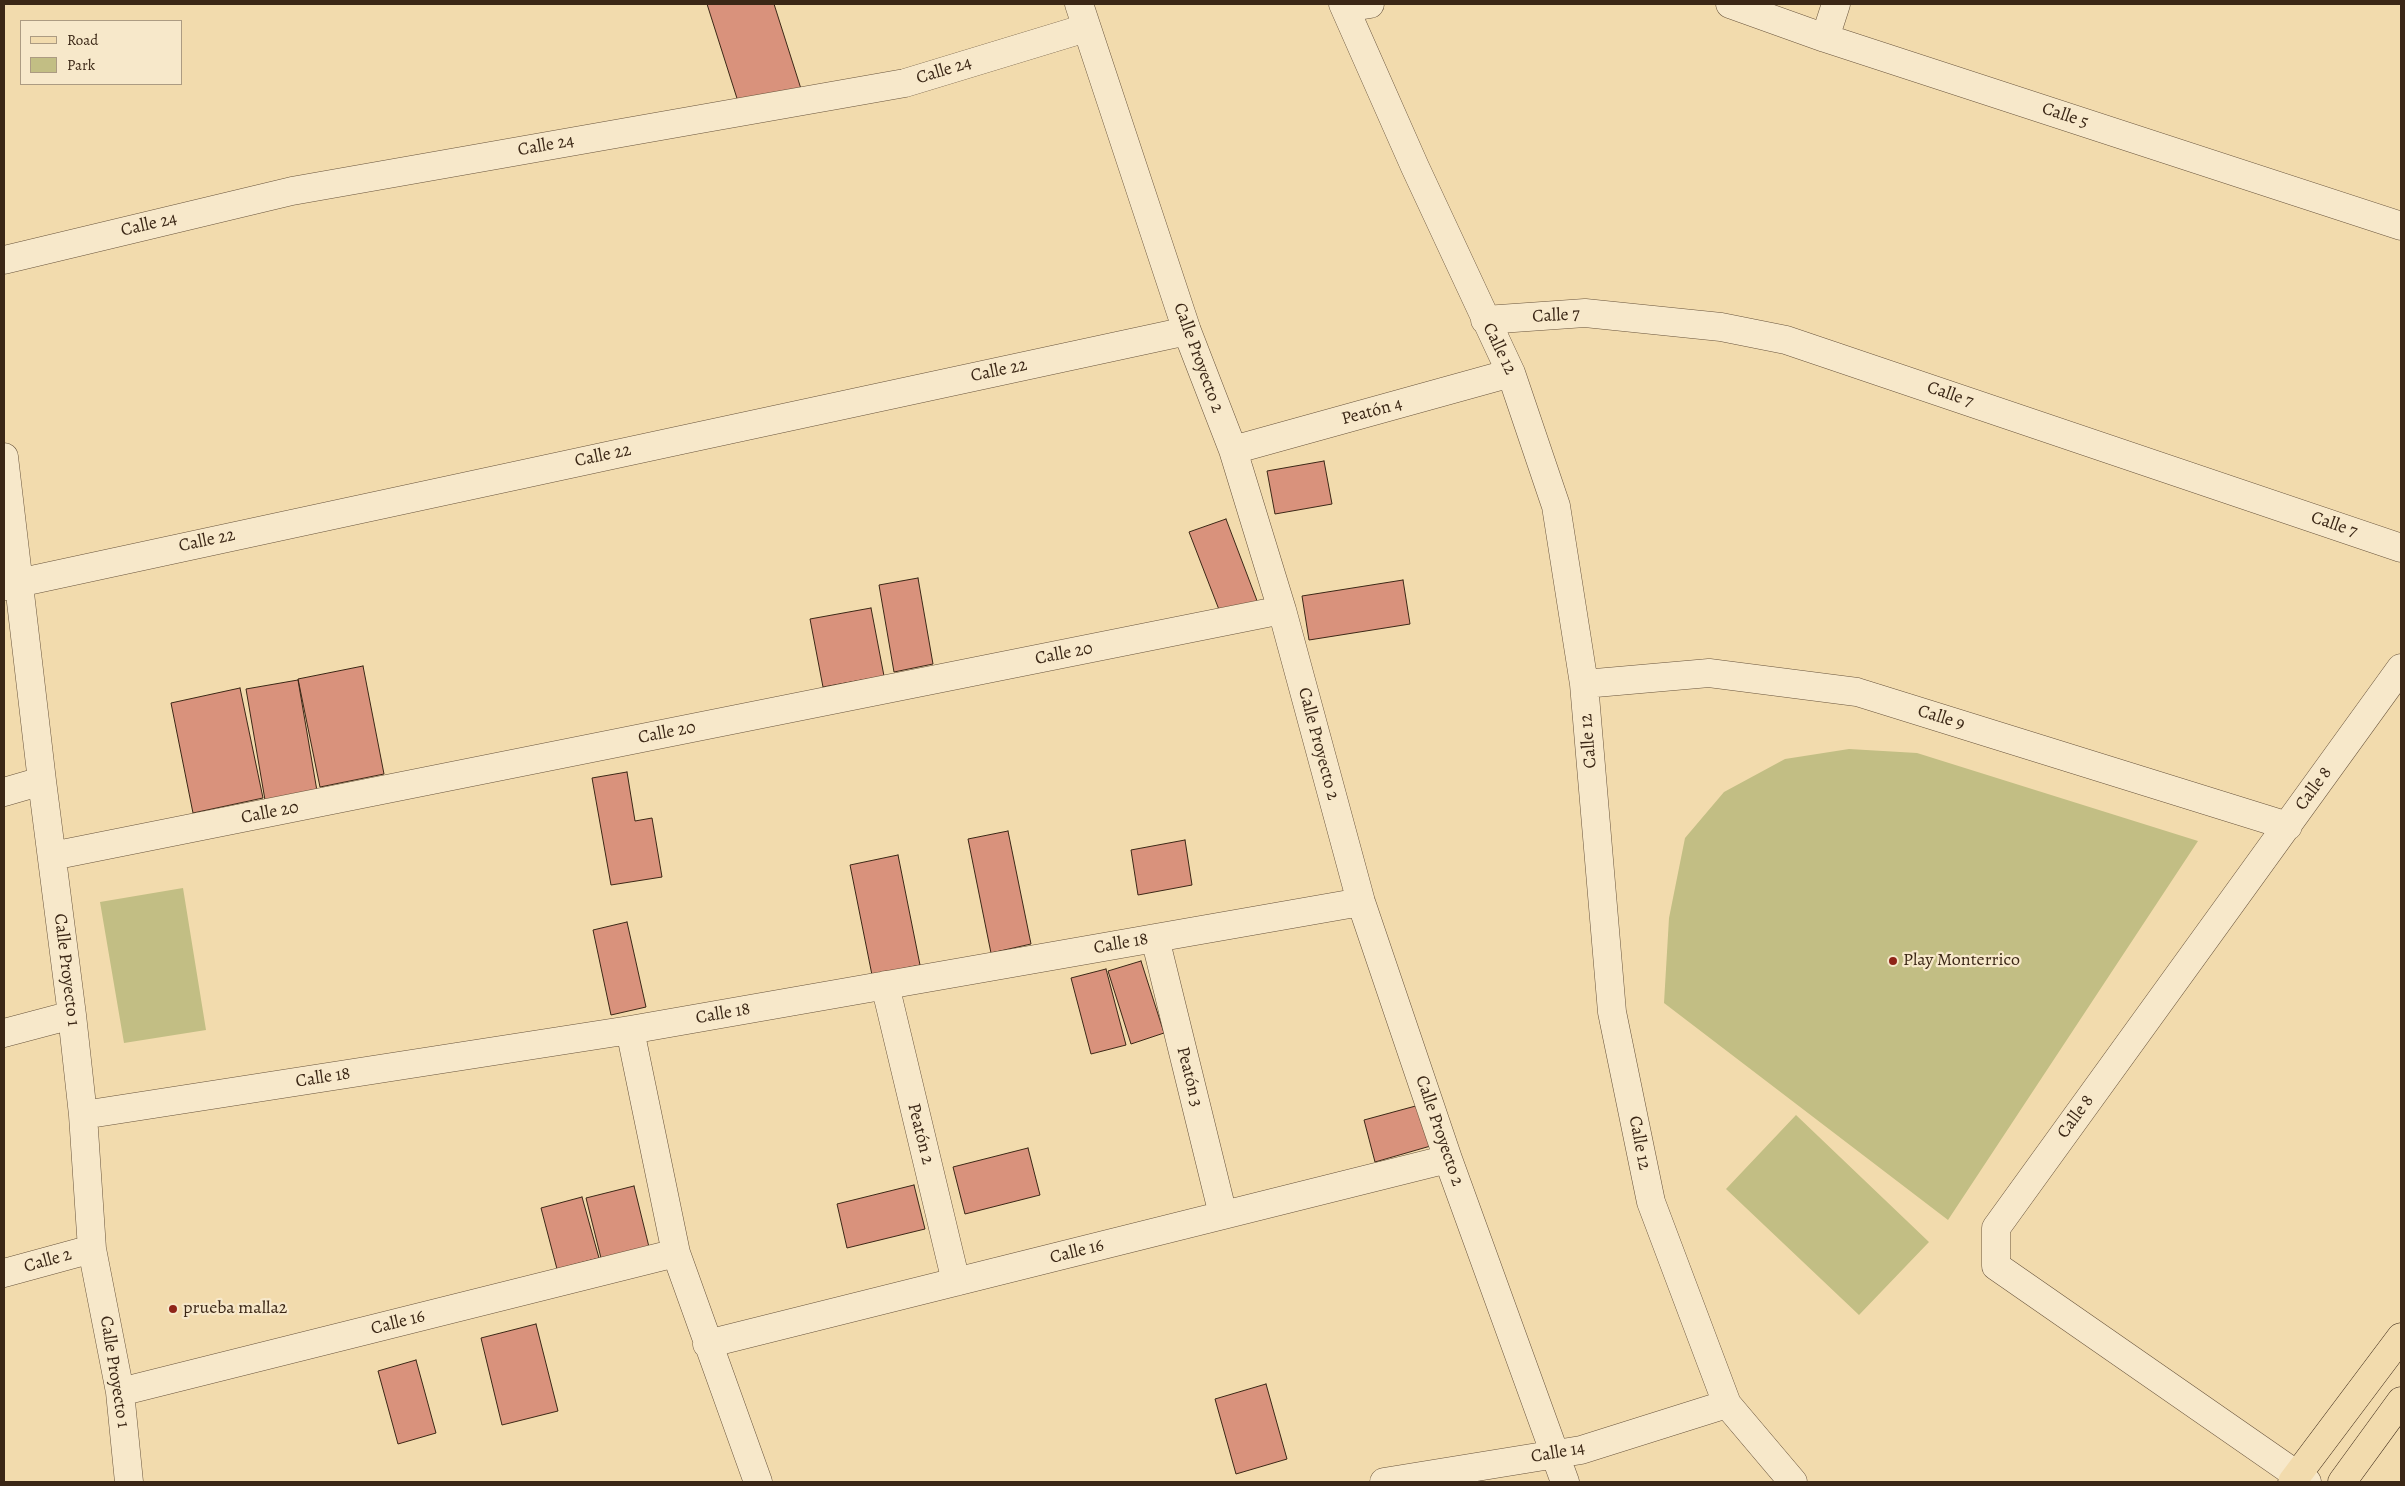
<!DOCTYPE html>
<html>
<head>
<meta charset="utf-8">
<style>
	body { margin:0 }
	#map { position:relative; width:2405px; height:1486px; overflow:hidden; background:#f2dbad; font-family:Alegreya,serif }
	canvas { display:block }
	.frame { position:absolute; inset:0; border:5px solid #3b2716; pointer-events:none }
	.legend { position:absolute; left:20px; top:20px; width:162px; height:65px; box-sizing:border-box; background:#f7e8ca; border:1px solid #ac9b82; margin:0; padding:6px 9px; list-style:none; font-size:15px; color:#3b2716 }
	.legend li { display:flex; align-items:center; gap:10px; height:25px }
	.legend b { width:25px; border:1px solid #ac9b82 }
</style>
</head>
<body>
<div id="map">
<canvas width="2405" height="1486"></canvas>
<div class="frame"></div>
<ul class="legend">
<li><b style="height:6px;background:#f2dbad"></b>Road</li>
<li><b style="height:14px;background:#c2be84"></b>Park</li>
</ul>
</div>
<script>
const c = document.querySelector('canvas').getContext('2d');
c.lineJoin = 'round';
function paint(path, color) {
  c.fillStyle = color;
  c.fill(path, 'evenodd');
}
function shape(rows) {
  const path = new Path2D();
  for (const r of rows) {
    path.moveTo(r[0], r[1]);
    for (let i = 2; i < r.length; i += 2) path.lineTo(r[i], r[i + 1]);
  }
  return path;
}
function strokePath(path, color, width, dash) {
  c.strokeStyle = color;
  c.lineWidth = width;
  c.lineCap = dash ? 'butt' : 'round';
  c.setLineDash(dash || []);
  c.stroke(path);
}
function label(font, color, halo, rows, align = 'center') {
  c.font = font + ' Alegreya,serif';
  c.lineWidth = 4.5;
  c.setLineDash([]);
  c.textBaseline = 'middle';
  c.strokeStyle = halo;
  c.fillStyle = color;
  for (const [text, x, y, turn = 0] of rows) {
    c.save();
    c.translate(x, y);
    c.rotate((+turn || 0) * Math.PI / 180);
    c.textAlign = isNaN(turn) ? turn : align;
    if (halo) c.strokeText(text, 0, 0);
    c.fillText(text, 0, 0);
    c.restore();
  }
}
const green = shape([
	[1849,749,1917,753,2198,841,1948,1220,1664,1003,1669,918,1685,838,1724,792,1785,759],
	[183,888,206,1030,124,1043,100,902],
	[1796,1115,1929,1242,1859,1315,1726,1189]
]);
const building = shape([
	[707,4,774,4,802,92,741,111,707,4],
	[1324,461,1332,504,1275,514,1267,471,1324,461],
	[1226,519,1259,606,1223,620,1189,532,1226,519],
	[918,578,933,664,894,672,879,585,918,578],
	[1403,580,1410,624,1309,640,1302,596,1403,580],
	[871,608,884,676,823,687,810,619,871,608],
	[363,666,384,774,320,787,298,679,363,666],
	[298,680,317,791,265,800,246,689,298,680],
	[240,688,263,798,193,813,171,703,240,688],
	[627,772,635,821,652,818,662,877,611,885,592,778,627,772],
	[1008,831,1031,944,991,953,968,839,1008,831],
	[1185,840,1192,885,1138,895,1131,850,1185,840],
	[898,855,920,965,872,975,850,865,898,855],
	[627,922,646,1007,611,1015,593,930,627,922],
	[1141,961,1164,1033,1131,1044,1108,971,1141,961],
	[1106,969,1126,1045,1091,1054,1071,978,1106,969],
	[1423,1104,1434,1145,1375,1162,1364,1120,1423,1104],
	[1028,1148,1040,1195,965,1214,953,1167,1028,1148],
	[914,1185,925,1229,847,1248,837,1204,914,1185],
	[634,1186,649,1247,601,1258,586,1198,634,1186],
	[582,1197,599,1258,557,1269,541,1208,582,1197],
	[536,1324,558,1411,502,1425,481,1338,536,1324],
	[416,1360,436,1433,398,1444,378,1371,416,1360],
	[1266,1384,1287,1459,1236,1474,1215,1399,1266,1384]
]);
const minor = shape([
	[1079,4,1187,331,1233,450,1282,610,1361,902,1448,1159,1565,1482],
	[1343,4,1415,167,1511,373,1556,506,1584,684,1612,1012,1651,1202,1727,1404,1793,1482],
	[1730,4,1825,38,2401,226],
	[1345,8,1370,4],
	[1825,38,1836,4],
	[4,260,292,191,905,83,1086,28],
	[1485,320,1585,313,1721,327,1786,340,2401,548],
	[1233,450,1511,373],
	[4,457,42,781,72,1015,83,1115,92,1249,120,1392,129,1482],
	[4,586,1187,331],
	[1584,684,1709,673,1857,692,2288,826],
	[4,792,42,781],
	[52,856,1282,610],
	[1155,938,1223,1215],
	[885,985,956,1282],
	[630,1030,676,1253,758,1482],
	[4,1033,72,1015],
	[83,1115,630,1030,1361,902],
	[4,1273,92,1249],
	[707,1344,1448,1159],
	[120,1392,676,1253],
	[1384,1482,1581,1450,1727,1404],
	[2307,1482,1996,1266,1996,1228,2401,668]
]);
const major = shape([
	[2292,1482,2401,1337],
	[2342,1482,2401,1401]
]);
const markers = [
	[1893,961,5,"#8f2418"],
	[173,1309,5,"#8f2418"]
];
const streetNames = [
	["Calle 24",944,71,-17],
	["Calle 5",2065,116,18],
	["Calle 24",546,146,-10],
	["Calle 24",149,225,-13],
	["Calle 7",1556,316,-3],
	["Calle 12",1499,349,64],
	["Calle Proyecto 2",1198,358,70],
	["Calle 22",999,371,-12],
	["Calle 7",1950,395,19],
	["Peatón 4",1372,412,-15],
	["Calle 22",603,456,-12],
	["Calle 7",2334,525,19],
	["Calle 22",207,541,-12],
	["Calle 20",1064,654,-11],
	["Calle 9",1941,718,17],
	["Calle 20",667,733,-11],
	["Calle 12",1589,741,-95],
	["Calle Proyecto 2",1318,744,75],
	["Calle 8",2314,789,-54],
	["Calle 20",270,813,-11],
	["Calle 18",1121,944,-10],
	["Calle Proyecto 1",66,970,83],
	["Calle 18",723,1014,-10],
	["Peatón 3",1189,1077,76],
	["Calle 18",323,1078,-9],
	["Calle 8",2076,1117,-54],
	["Calle Proyecto 2",1439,1131,71],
	["Peatón 2",920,1134,76],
	["Calle 12",1639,1143,79],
	["Calle 16",1077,1252,-14],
	["Calle 2",48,1261,-16],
	["Calle 16",398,1323,-14],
	["Calle Proyecto 1",114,1372,81],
	["Calle 14",1558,1453,-10]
];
const poiNames = [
	["Play Monterrico",1903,961],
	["prueba malla2",183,1309]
];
paint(green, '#c2be84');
paint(building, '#d9927c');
strokePath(building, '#3b2716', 1);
strokePath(minor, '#69543c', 29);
strokePath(major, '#3b2716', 29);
strokePath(minor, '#f7e8ca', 28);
strokePath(major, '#f2dbad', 28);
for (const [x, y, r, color] of markers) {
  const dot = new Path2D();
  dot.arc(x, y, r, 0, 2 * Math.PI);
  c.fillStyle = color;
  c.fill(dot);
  strokePath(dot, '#f7e8ca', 2);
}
label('18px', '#3b2716', '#f7e8ca', streetNames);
label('18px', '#3b2716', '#f7e8ca', poiNames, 'left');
</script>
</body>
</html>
